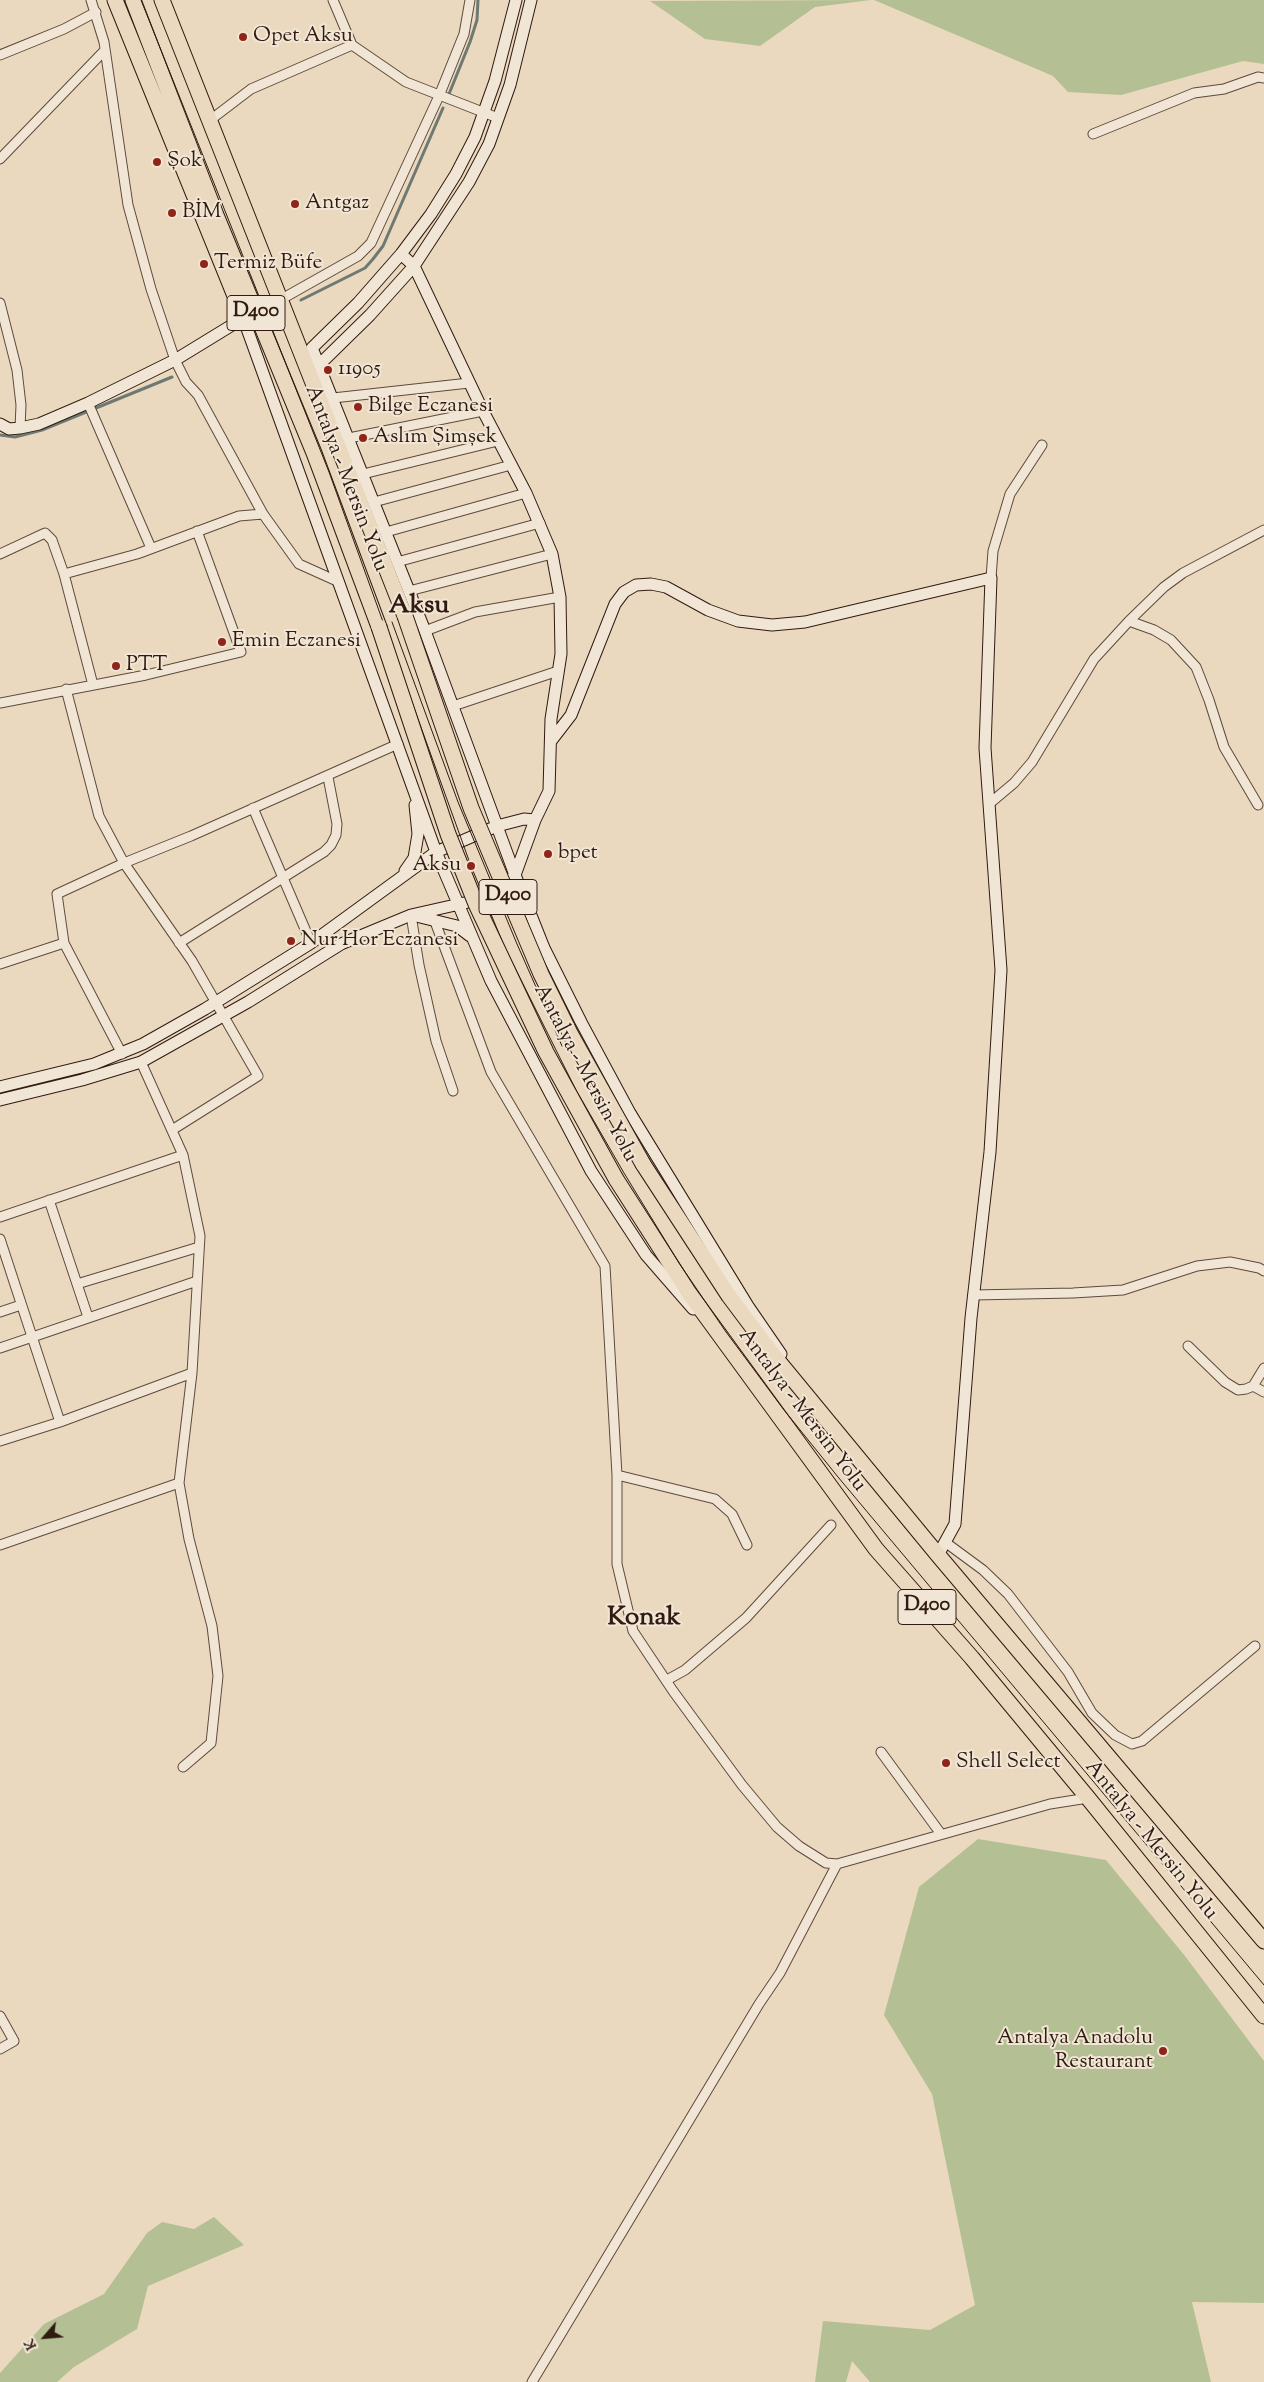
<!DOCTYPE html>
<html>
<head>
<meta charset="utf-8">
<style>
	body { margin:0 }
	#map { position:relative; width:1264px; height:2382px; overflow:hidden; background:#ead9be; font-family:"Sorts Mill Goudy",serif }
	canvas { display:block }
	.north { position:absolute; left:20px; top:2312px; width:50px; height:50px; -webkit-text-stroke:4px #f1e6d5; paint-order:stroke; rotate:243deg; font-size:14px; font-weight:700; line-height:20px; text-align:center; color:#301a11 }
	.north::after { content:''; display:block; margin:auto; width:18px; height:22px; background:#301a11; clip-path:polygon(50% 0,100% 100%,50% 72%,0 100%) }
</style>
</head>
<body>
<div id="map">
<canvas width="1264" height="2382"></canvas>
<div class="north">K</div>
</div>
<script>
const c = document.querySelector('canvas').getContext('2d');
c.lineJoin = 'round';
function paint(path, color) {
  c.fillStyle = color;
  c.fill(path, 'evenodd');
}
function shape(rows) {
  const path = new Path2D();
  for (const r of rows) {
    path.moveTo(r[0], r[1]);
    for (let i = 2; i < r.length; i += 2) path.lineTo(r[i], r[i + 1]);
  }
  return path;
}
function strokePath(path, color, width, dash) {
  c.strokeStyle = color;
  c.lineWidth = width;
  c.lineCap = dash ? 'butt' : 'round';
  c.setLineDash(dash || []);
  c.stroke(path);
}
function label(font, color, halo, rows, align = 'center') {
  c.font = font + ' "Sorts Mill Goudy",serif';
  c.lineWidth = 4;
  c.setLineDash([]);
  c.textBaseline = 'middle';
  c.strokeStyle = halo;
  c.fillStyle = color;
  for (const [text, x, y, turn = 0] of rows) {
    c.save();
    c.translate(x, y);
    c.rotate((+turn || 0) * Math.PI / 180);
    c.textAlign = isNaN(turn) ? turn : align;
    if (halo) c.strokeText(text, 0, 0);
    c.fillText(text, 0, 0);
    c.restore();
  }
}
const green = shape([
	[871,0,815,7,760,46,705,39,650,1],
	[874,0,1264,0,1264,64,1243,61,1121,95,1068,92,1053,76],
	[978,1839,1106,1860,1185,1956,1264,2061,1264,2303,1192,2302,1211,2382,870,2382,852,2361,846,2382,815,2382,823,2321,930,2330,975,2305,932,2094,884,2015,919,1887],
	[214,2217,244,2245,148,2286,137,2329,74,2367,57,2382,0,2382,0,2373,44,2324,104,2294,147,2233,162,2222,194,2229]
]);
const stream = shape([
	[449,94,470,42,477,20,478,0],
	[301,300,365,268,373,259,383,246,443,108],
	[0,435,15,437,42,430,172,377]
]);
const street = shape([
	[91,0,104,42,128,205,151,289,175,360,186,382,198,395,263,514,299,564,339,582],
	[333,0,352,45],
	[0,55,64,29,96,12],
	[209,121,251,89,352,45,406,82,498,118],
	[1093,134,1194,93,1224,89,1258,77,1264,78],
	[0,159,105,50],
	[280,300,358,256,371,243,439,96,464,34,470,0],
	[0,303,17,370,21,405,20,428],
	[333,398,469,383],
	[88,403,151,548],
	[349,438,483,411],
	[363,474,498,441],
	[374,502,511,465],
	[386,532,526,493],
	[0,554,45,533,52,540,64,574],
	[397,562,540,523],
	[991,578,993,551,1010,494,1042,445],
	[409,591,552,554],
	[1129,621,1154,630,1171,640,1196,667,1209,700,1224,747,1258,805],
	[425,631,475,612,560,597],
	[93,685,64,574,137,554,239,516,263,514],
	[66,689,99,816,124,863,192,961,258,1076,172,1130],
	[0,703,146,675,241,652,197,531],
	[453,706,558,671],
	[989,804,1014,783,1032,762,1094,659,1129,621,1164,587,1183,573,1264,530],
	[253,808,311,943],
	[411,915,419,965,436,1041,453,1091],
	[434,919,491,1072,605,1266,617,1475,617,1564,633,1631,673,1691,742,1785,777,1827,799,1846,826,1863,837,1864,1050,1804,1088,1798],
	[179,943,324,852,331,845,336,835,337,824,328,777],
	[0,964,64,943],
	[122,1054,64,943,57,894,124,863,191,836,398,744],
	[49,1200,88,1317],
	[0,1217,183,1155],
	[0,1239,60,1422,0,1441],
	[77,1284,199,1247],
	[973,1295,1073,1293,1123,1290,1197,1266,1230,1262,1259,1268,1264,1271],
	[0,1312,21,1305],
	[1188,1346,1225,1382,1238,1390,1246,1389,1253,1386,1264,1368],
	[0,1348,197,1281],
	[1253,1386,1264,1392],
	[60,1422,192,1373],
	[617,1475,715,1499,732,1514,747,1545],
	[179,1483,189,1539,212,1626,218,1676,211,1743,183,1767],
	[945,1542,983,1570,1008,1594,1068,1672,1092,1713,1115,1735,1132,1744,1142,1741,1255,1646],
	[0,1545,179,1483,192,1373,200,1236,183,1155,141,1062],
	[667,1680,685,1670,746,1618,831,1525],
	[881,1752,941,1834],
	[0,2016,14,2041,0,2049],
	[532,2382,759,2004,780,1973,837,1864]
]);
const secondary = shape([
	[516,0,495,81,475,137,456,174,431,214,401,254,358,303,312,348,425,631,515,875,544,948,581,1022,630,1113,748,1306,781,1354],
	[237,301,436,852,491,981,591,1171,646,1255,693,1309],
	[320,364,370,315,414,266,469,182,489,144,510,85,531,0],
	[0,424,9,429,20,428,39,424,88,403,175,360,242,319],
	[551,741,571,715,615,604,624,592,636,585,651,584,666,587,708,610,738,621,772,625,805,622,991,578,985,748,1001,970,990,1152,971,1318,955,1524,938,1555],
	[405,871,414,858,418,834,415,805],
	[416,916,457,926,470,936],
	[0,1087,94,1064,143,1044,205,1009,311,943,436,852,497,826,524,819,535,820],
	[0,1100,82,1080,141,1062,248,1002,341,944,411,915,482,899,498,892,515,875,535,820,549,791,551,719,561,654,560,597,552,554,526,493,483,411,414,266,401,254]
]);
const highway = shape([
	[115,0,237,301],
	[133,0,216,215,314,453,379,627],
	[162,0,405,616],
	[643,1164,729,1296,774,1356,938,1555,1264,1941],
	[616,1179,689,1293,876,1549,972,1658,1088,1798,1264,2016]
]);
const tram = shape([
	[141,0,329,472,471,866,505,948,576,1090,624,1173,679,1263,726,1332,784,1410,838,1477,1264,1985],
	[392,622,458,802,517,944,562,1046]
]);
const highwayBridge = shape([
	[405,616,471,808,541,974,571,1035,643,1164],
	[379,627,448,834,476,904,546,1052,616,1179]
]);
const markers = [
	[243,37,5,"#8f2418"],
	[157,162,5,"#8f2418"],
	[295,204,5,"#8f2418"],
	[172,213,5,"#8f2418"],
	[204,264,5,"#8f2418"],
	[328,370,5,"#8f2418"],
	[358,407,5,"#8f2418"],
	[363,438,5,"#8f2418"],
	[222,642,5,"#8f2418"],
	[116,666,5,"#8f2418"],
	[548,854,5,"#8f2418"],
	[471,866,5,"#8f2418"],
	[291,941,5,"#8f2418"],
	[946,1763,5,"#8f2418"],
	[1163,2051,5,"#8f2418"]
];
const shields = [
	[256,313,58],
	[508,897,58],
	[927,1607,58]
];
const shieldNames = [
	["D400",256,313],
	["D400",508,897],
	["D400",927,1607]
];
const poiNames = [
	["Opet Aksu",253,37],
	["Şok",167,162],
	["Antgaz",305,204],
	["BİM",182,213],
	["Termiz Büfe",214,264],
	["11905",338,370],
	["Bilge Eczanesi",368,407],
	["Aslım Şimşek",373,438],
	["Emin Eczanesi",232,642],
	["PTT",126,666],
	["bpet",558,854],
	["Aksu",461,866,"right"],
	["Nur Hor Eczanesi",301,941],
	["Shell Select",956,1763],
	["Antalya Anadolu",1153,2039,"right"],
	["Restaurant",1153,2063,"right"]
];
const streetNames = [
	["Antalya - Mersin Yolu",345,479,69],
	["Antalya - Mersin Yolu",584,1074,62],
	["Antalya - Mersin Yolu",801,1411,53],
	["Antalya - Mersin Yolu",1150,1841,51]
];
const districtNames = [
	["Aksu",419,608],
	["Konak",644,1620]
];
paint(green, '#b4c094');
strokePath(stream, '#6e7974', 3);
strokePath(street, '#5e4a3c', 11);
strokePath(secondary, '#301a11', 13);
strokePath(highway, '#301a11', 17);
strokePath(street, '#f1e6d5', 9);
strokePath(secondary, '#f1e6d5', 11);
strokePath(highway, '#ead9be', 15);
strokePath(tram, '#301a11', 1);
strokePath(highwayBridge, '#301a11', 17, []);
strokePath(highwayBridge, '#ead9be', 15);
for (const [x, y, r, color] of markers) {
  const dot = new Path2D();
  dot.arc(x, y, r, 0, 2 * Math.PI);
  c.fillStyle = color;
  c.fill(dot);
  strokePath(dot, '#f1e6d5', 2);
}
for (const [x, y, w] of shields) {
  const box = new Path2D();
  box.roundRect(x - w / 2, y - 17.5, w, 35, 4);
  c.fillStyle = '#f1e6d5';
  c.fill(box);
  strokePath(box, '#301a11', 1);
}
label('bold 20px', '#301a11', null, shieldNames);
label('21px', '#301a11', '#f1e6d5', poiNames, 'left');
label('21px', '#301a11', '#f1e6d5', streetNames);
label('bold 26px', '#301a11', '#f1e6d5', districtNames);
</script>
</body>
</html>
